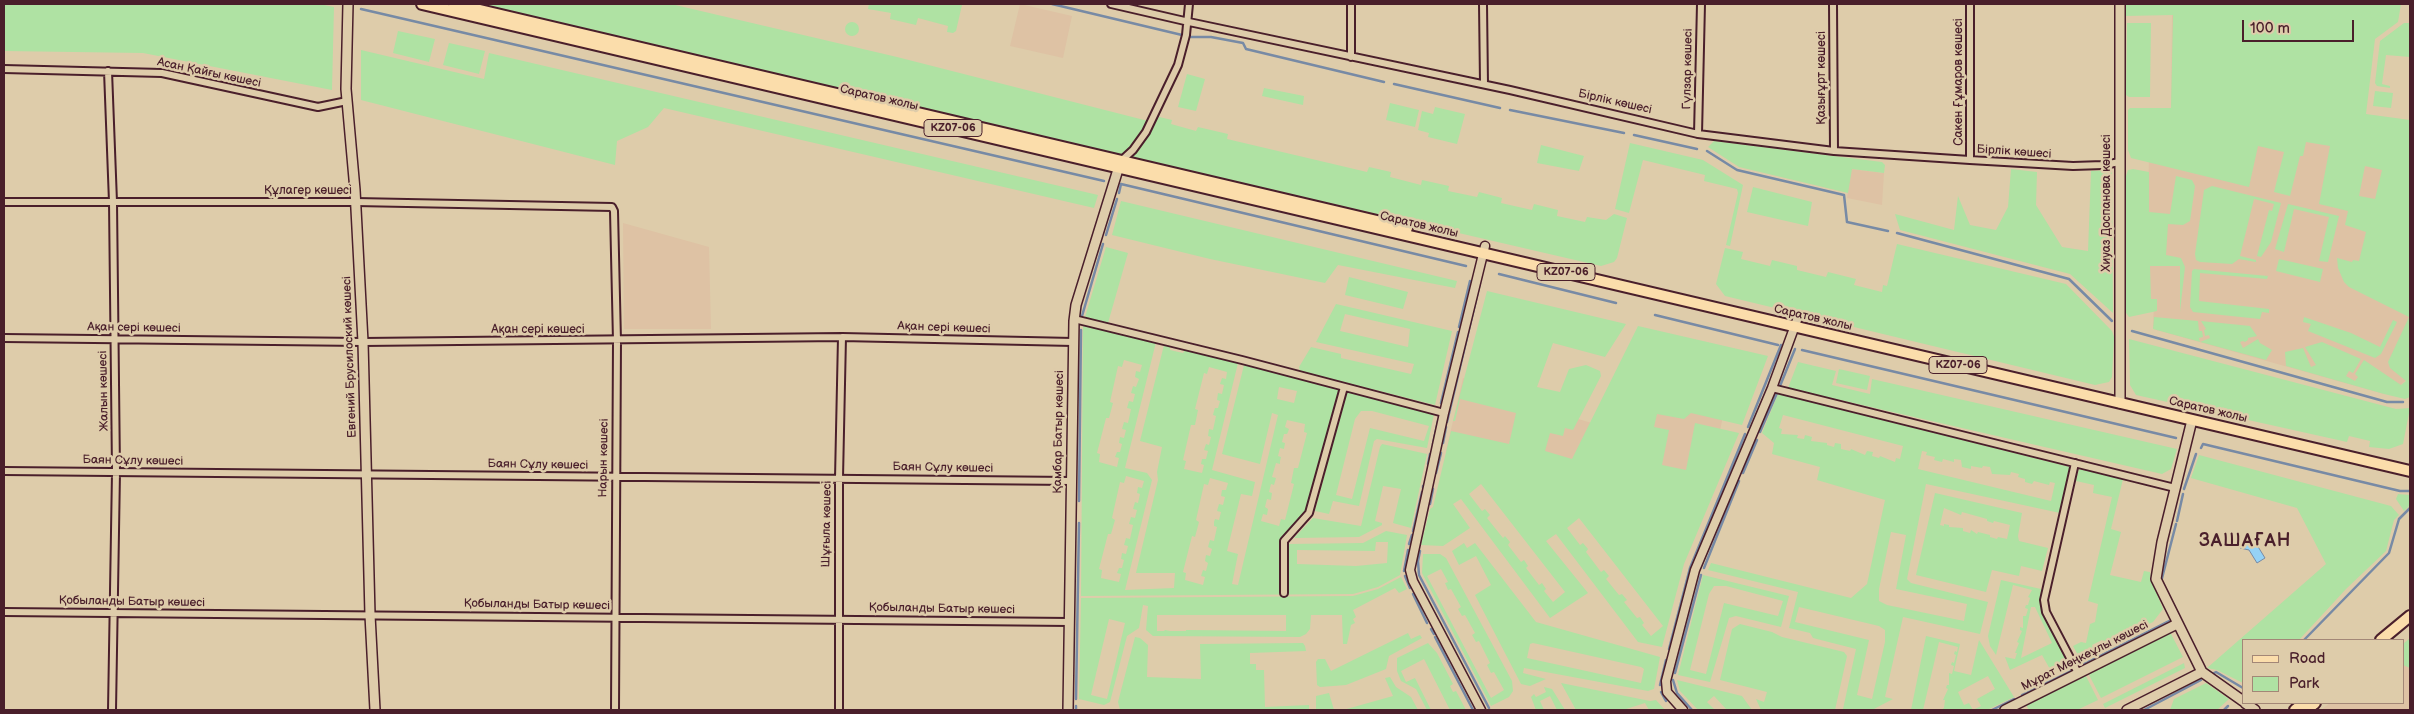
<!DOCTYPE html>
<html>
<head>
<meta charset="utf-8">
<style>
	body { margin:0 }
	#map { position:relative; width:2414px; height:714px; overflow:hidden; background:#deccaa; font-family:"Balsamiq Sans",sans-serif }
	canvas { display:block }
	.frame { position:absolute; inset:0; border:5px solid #4a1f2b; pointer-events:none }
	.legend { position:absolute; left:2242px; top:639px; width:162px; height:65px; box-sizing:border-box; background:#deccaa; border:1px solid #a38777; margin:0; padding:6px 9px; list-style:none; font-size:15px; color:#4a1f2b }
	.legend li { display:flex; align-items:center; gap:10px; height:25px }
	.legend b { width:25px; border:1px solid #a38777 }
	.scale { position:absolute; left:2242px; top:20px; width:112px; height:22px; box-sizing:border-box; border:2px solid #4a1f2b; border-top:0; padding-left:6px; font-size:15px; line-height:18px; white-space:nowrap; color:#4a1f2b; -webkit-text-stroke:4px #deccaa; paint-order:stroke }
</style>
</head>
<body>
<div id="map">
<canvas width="2414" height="714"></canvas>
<div class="frame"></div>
<ul class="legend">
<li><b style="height:6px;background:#fbddab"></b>Road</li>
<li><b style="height:14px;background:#afe2a3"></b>Park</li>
</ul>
<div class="scale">100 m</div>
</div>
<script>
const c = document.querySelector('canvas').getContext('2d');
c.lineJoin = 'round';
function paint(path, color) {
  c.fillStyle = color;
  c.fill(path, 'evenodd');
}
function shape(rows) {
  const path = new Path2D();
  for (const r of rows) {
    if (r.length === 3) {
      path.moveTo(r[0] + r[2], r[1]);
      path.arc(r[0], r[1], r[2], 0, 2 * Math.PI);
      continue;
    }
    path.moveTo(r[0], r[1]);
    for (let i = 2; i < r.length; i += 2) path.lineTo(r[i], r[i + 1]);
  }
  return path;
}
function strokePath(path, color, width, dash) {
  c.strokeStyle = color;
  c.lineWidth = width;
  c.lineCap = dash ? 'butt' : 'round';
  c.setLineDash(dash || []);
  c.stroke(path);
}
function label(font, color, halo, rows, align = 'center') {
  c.font = font + ' "Balsamiq Sans",sans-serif';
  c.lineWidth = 5;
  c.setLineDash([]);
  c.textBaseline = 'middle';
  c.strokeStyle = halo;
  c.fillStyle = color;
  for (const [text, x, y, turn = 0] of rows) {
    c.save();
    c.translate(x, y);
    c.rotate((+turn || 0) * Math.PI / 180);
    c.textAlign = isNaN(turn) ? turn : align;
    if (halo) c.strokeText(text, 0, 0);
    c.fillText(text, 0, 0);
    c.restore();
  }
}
const built = shape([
	[1020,4,1072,16,1063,58,1010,46],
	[2252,4,2238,127,2410,146,2410,376,2401,385,2384,394,2153,329,2154,302,2146,301,2150,108,2171,108,2172,15],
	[1851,169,1884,173,1882,205,1847,198],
	[623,223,709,247,711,329,624,329],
	[1463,378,1531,405,1595,424,1575,478,1446,451],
	[1647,391,1725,407,1709,483,1629,467],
	[2410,638,2410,710,2321,710,2330,703,2403,703,2403,644]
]);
const green = shape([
	[4,4,319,4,334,7,332,90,143,53,4,51],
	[471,4,671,4,897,57,1152,122,1155,116,1172,120,1171,124,1196,131,1198,127,1228,134,1227,139,1367,172,1369,167,1391,172,1390,177,1421,185,1422,180,1449,186,1448,191,1477,197,1479,192,1502,198,1501,203,1532,210,1534,204,1558,210,1557,216,1585,222,1587,217,1606,220,1614,214,1627,218,1617,258,1614,262,1601,266],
	[869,4,955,4,962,5,956,31,953,33,947,32,948,26,918,18,916,25,890,19,891,13,868,9],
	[2124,4,2401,4,2398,22,2375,39,2366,114,2410,120,2410,397,2405,399,2384,394,2286,366,2285,352,2303,348,2311,367,2316,365,2305,347,2322,342,2361,359,2353,373,2349,371,2346,376,2355,381,2358,377,2355,374,2364,360,2401,385,2406,381,2390,368,2388,362,2409,317,2349,287,2344,282,2338,268,2337,258,2352,262,2353,260,2359,261,2366,232,2345,225,2348,211,2319,204,2330,146,2306,142,2303,156,2300,156,2290,196,2274,192,2284,152,2258,146,2249,187,2131,158,2128,150,2128,110,2130,108,2171,108,2173,15,2125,16],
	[2365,166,2382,170,2375,199,2359,196],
	[852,29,7],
	[2127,23,2151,23,2150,97,2129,97,2126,95],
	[2404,23,2410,23,2410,57,2386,55,2382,84,2390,86,2390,88,2377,86,2375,83,2380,41],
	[398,31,435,39,429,62,393,53],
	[449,43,485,51,479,74,443,65],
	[361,50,484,79,489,53,1098,195,1094,208,664,108,648,127,617,141,615,165,361,100],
	[1187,74,1205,79,1196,111,1178,107],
	[1264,88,1304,96,1303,105,1262,96],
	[2375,91,2393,93,2391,108,2373,106],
	[1390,103,1419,110,1415,127,1386,120],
	[1435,107,1465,114,1457,144,1428,137,1429,133,1418,130,1422,111,1433,114],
	[1714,141,1882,162,1885,165,1884,173,1852,169,1848,193,1739,167,1708,147],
	[1630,143,1703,160,1743,185,1730,246,1726,245,1738,193,1737,189,1704,181,1705,175,1643,160,1629,213,1615,209],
	[1541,145,1584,156,1579,171,1537,163],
	[2011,169,2037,172,2036,205,2062,247,2088,251,2091,171,2112,170,2113,313,2070,274,1900,230,1895,214,1954,230,1958,196,1970,225,1996,230,2008,207],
	[2133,169,2149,172,2149,212,2170,214,2176,176,2192,180,2195,186,2190,221,2183,225,2168,224,2166,255,2181,258,2185,267,2180,312,2180,266,2150,266,2151,299,2157,299,2157,311,2129,317,2124,310,2126,176,2128,170],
	[2212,186,2281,203,2271,242,2261,257,2257,256,2269,210,2272,211,2274,204,2254,199,2240,256,2256,260,2256,262,2239,259,2232,264,2200,262,2196,260,2195,254,2204,190],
	[1753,187,1812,202,1808,226,1747,212],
	[1121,201,1457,281,1455,288,1338,265,1325,283,1210,259,1112,235],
	[2288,204,2339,216,2328,262,2319,261,2329,217,2294,209,2284,252,2275,249],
	[1897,244,2066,284,2112,331,2114,337,2112,377,2109,382,2095,385,1725,296,1716,284,1725,248,1743,252,1741,259,1770,266,1772,260,1797,266,1797,270,1826,277,1828,272,1856,279,1854,285,1882,292,1883,285,1887,286],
	[1106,247,1128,253,1108,323,1085,317],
	[2279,259,2323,269,2320,282,2276,271],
	[2194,269,2268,276,2267,279,2200,273,2199,301,2269,309,2269,313,2262,312,2260,319,2193,312,2190,307,2192,271],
	[1349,277,1408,292,1403,309,1345,295],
	[1487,291,1626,324,1605,357,1553,343,1537,387,1560,392,1569,369,1586,365,1600,371,1601,376,1573,430,1565,428,1563,436,1550,433,1545,451,1572,459,1638,326,1768,356,1742,425,1691,413,1684,419,1657,414,1654,427,1669,430,1662,465,1686,470,1695,423,1739,433,1684,564,1662,647,1638,642,1556,534,1546,541,1588,593,1550,618,1461,499,1453,504,1470,528,1443,546,1421,545,1430,509,1433,507,1451,431,1509,444,1516,413,1460,399,1455,421,1453,421],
	[1481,484,1565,592,1553,602,1544,591,1546,589,1542,583,1539,585,1526,568,1528,566,1524,560,1521,562,1508,545,1510,542,1505,536,1503,538,1487,518,1490,515,1485,509,1482,511,1469,494],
	[1579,518,1663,626,1651,636,1642,625,1644,623,1640,617,1637,618,1624,602,1627,600,1622,594,1619,595,1606,579,1609,576,1604,570,1601,572,1586,552,1588,549,1583,543,1580,545,1567,528],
	[1336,304,1452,331,1435,405,1300,371,1299,367,1311,347,1341,354,1341,358,1411,374,1414,364,1316,342],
	[1345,314,1410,329,1408,347,1340,331],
	[2154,317,2198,321,2199,331,2202,331,2203,337,2199,338,2200,342,2210,338,2209,335,2205,336,2204,330,2206,329,2201,321,2250,326,2257,336,2248,338,2248,340,2245,342,2243,341,2240,342,2243,348,2258,339,2260,343,2272,350,2266,360,2153,329],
	[2304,317,2351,333,2380,347,2393,320,2397,322,2381,354,2375,358,2308,331,2311,324,2303,322],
	[1083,326,1156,342,1125,468,1147,473,1152,480,1125,590,1174,588,1175,573,1136,573,1158,480,1157,472,1162,447,1140,441,1164,345,1170,347,1170,350,1183,353,1185,350,1238,363,1212,470,1255,482,1252,496,1241,494,1227,551,1238,554,1232,584,1238,585,1278,415,1272,413,1260,464,1222,454,1244,365,1339,390,1306,511,1281,538,1281,590,1288,590,1288,544,1363,543,1386,531,1407,535,1400,575,1378,587,1353,594,1081,596],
	[1124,360,1142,365,1140,372,1136,371,1135,377,1139,379,1136,387,1133,386,1131,393,1135,394,1133,402,1129,401,1127,408,1131,409,1128,423,1124,422,1122,429,1126,430,1124,438,1120,437,1119,443,1122,444,1120,452,1117,452,1115,457,1119,458,1117,467,1099,462,1100,454,1097,453,1106,418,1109,418,1113,403,1110,402,1118,366,1122,367],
	[1209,367,1227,372,1226,379,1222,378,1220,384,1224,385,1222,394,1218,393,1217,400,1220,401,1218,408,1215,408,1214,411,1213,415,1216,416,1213,430,1209,429,1208,436,1211,437,1209,445,1206,444,1204,450,1208,451,1206,459,1202,459,1201,464,1204,465,1202,473,1184,469,1186,461,1183,460,1191,425,1195,425,1198,410,1195,409,1204,373,1207,374],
	[1279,387,1297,391,1294,403,1277,399],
	[1287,420,1305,424,1304,432,1307,433,1298,468,1294,468,1291,483,1294,484,1285,520,1281,519,1279,526,1261,521,1263,514,1267,515,1268,509,1265,507,1267,499,1271,500,1272,493,1269,492,1271,484,1274,485,1276,478,1272,477,1276,463,1280,464,1280,461,1281,457,1278,456,1280,448,1284,449,1285,443,1282,442,1284,434,1287,434,1288,432,1289,429,1285,427],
	[1126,476,1144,481,1142,488,1138,487,1137,493,1140,494,1138,503,1135,502,1133,509,1137,510,1135,518,1131,517,1129,524,1133,525,1130,539,1126,538,1124,545,1128,546,1126,554,1122,553,1121,559,1124,560,1122,568,1119,568,1117,573,1121,574,1119,582,1101,578,1102,570,1099,569,1108,534,1111,534,1115,520,1112,518,1120,482,1124,483],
	[1210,478,1228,483,1226,490,1222,490,1221,496,1225,497,1223,505,1219,504,1217,511,1221,512,1219,520,1215,519,1214,522,1214,526,1217,527,1214,541,1210,540,1208,547,1212,549,1210,556,1206,555,1205,561,1208,563,1206,571,1203,570,1201,576,1205,577,1203,585,1185,580,1186,573,1183,572,1192,536,1195,537,1199,522,1196,520,1204,484,1208,485],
	[1376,542,1388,542,1387,563,1356,566,1297,564,1297,550,1375,551],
	[2129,339,2396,409,2410,408,2403,444,2389,449,2369,447,2370,441,2349,436,2347,442,2136,395,2130,385],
	[1798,362,1836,371,1832,385,1870,394,1872,379,2177,449,2171,469,2162,474,1788,388],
	[1839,369,1870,376,1867,390,1836,383],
	[1347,392,1434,414,1427,448,1377,439,1374,441,1359,506,1333,501,1329,514,1315,511],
	[1361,411,1372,411,1429,426,1424,441,1370,428,1352,499,1336,495,1355,419],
	[1778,394,2070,467,2060,513,1926,484,1907,579,1911,583,1988,602,1980,634,1903,617,1885,697,1893,699,1872,710,1843,709,1856,649,1813,638,1810,633,1789,628,1798,592,1708,570,1711,563,1851,598,1867,584,1885,500,1817,480,1820,467,1772,454,1774,443,1762,433],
	[1783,415,1903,446,1900,459,1896,458,1895,462,1880,456,1879,458,1872,456,1873,452,1867,451,1865,455,1851,449,1850,451,1841,449,1841,444,1835,443,1834,447,1827,445,1827,443,1811,441,1812,437,1805,435,1804,439,1797,438,1798,435,1781,434,1782,429,1779,428],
	[1922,451,1927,452,1926,455,1935,457,1934,460,1942,462,1943,459,1954,462,1954,459,1961,460,1962,467,1971,469,1971,466,1982,468,1983,466,1990,467,1992,474,2010,475,2011,472,2019,474,2018,477,2025,479,2025,482,2032,484,2034,481,2049,485,2050,482,2055,483,2051,501,1918,469],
	[1891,532,1906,535,1896,589,1967,604,1964,621,1887,605,1879,601,1879,589],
	[1799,607,1879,626,1885,630,1885,642,1872,699,1857,695,1869,640,1795,622],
	[1382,444,1427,454,1411,528,1393,523,1401,489,1383,486,1375,521,1382,523,1382,525,1359,537,1294,538,1313,518,1361,526,1380,447],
	[2199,455,2391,506,2399,515,2394,520,2386,551,2346,589,2299,640,2243,640,2243,683,2217,670,2207,668,2326,564,2297,508,2191,478],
	[2079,469,2123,479,2111,529,2121,532,2110,575,2141,582,2144,571,2150,572,2151,579,2163,609,2153,622,2105,646,2102,640,2092,645,2095,651,2080,659,2073,646,2081,642,2086,643,2090,624,2095,622,2098,604,2088,601,2112,497,2093,493,2094,485,2076,481],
	[1935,493,2022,513,2018,536,2019,541,2048,548,2042,571,2021,566,2019,576,1992,570,1986,592,1916,575],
	[1944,508,1961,515,1962,512,1987,519,1987,521,1993,523,1994,521,2010,525,2007,539,1998,537,1997,539,1990,537,1990,535,1978,532,1977,534,1971,530,1970,533,1963,531,1963,528,1949,527,1949,525,1944,524,1944,526,1940,525],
	[2398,494,2410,495,2410,505,2404,511,2396,499],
	[1464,543,1467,548,1475,543,1536,622,1660,657,1654,689,1648,691,1524,668,1523,673,1546,679,1530,686,1521,684,1475,595,1491,585,1476,556,1459,565,1452,551],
	[1533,643,1641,667,1644,669,1641,683,1527,658,1530,644],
	[1423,554,1440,554,1446,558,1512,681,1513,691,1509,697,1491,706,1422,573],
	[1441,569,1448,582,1445,583,1448,590,1451,589,1461,607,1458,609,1462,616,1465,615,1475,633,1472,635,1476,642,1479,641,1490,663,1487,665,1491,673,1494,672,1504,690,1491,698,1427,576],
	[1703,575,1789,596,1781,627,1736,616,1729,618,1710,682,1678,675],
	[1714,586,1726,586,1783,601,1778,616,1724,603,1706,674,1690,670,1709,594],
	[1401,577,1407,589,1399,593,1395,588,1353,610,1356,617,1353,619,1355,623,1351,625,1347,644,1343,644,1342,615,1311,615,1310,629,1306,634,1300,637,1153,636,1146,630,1148,606,1143,605,1139,628,1127,636,1110,702,1104,705,1079,699,1081,598,1353,596,1378,589],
	[1157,615,1286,615,1286,631,1186,630,1186,631,1170,631,1165,630,1164,631,1157,631],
	[1109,619,1125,623,1107,699,1091,695],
	[2001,580,2041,589,2040,604,2068,662,2051,671,2042,655,2010,670,2005,657,2015,659,2017,653,2015,653,2019,643,2017,642,2022,631,2020,630,2020,627,2023,628,2023,616,2026,616,2028,609,2025,608,2026,605,2028,605,2030,598,2028,597,2032,590,2013,585,1996,655,1990,646,1988,636],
	[2031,607,2035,607,2052,643,2021,658],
	[1740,624,1772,632,1782,637,1844,652,1847,656,1835,710,1761,710,1756,699,1764,702,1767,692,1720,680,1732,629],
	[2170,632,2183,657,2101,698,2088,673],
	[1408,633,1411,639,1420,635,1422,638,1389,656,1386,669,1346,685,1320,687,1317,685,1316,662,1318,659,1325,659,1331,671],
	[1926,636,1960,644,1954,671,1971,675,1979,640,2014,697,1987,710,1941,710,1944,708,1945,700,1943,700,1948,689,1946,688,1947,685,1949,685,1949,673,1952,674,1954,666,1951,665,1952,662,1954,663,1956,655,1954,654,1955,651,1957,652,1958,647,1939,642,1923,710,1911,710],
	[1988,676,1995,689,1977,699,1981,706,1973,710,1969,703,1964,705,1958,692],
	[1135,637,1140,638,1148,645,1147,677,1201,679,1200,644,1303,643,1305,646,1306,651,1250,653,1250,664,1256,664,1256,670,1264,670,1265,707,1309,705,1309,710,1120,710,1118,702],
	[2410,638,2410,668,2403,665,2403,644],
	[1428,643,1437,653,1453,684,1450,686,1453,692,1456,691,1466,710,1450,710,1424,659,1401,671,1406,682,1415,678,1431,710,1427,710,1416,689,1401,681,1397,671,1397,658],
	[2184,663,2185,668,2105,708,2103,704],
	[2085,674,2098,700,2077,710,2029,710,2026,705],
	[1390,677,1396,687,1411,697,1418,710,1343,710,1393,696,1385,678],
	[1677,680,1742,696,1752,710,1727,710,1714,696,1707,702,1715,710,1698,710,1680,691],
	[1561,683,1650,701,1656,700,1665,710,1649,710,1645,703,1623,710,1576,710],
	[2206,683,2229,699,2217,710,2170,710,2174,699],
	[1544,687,1552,689,1565,710,1557,710,1550,696,1540,701,1544,710,1536,710,1531,697,1534,694,1536,697,1546,692],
	[1329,693,1334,710,1316,710,1316,696]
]);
const water = shape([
	[2242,541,2257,545,2265,558,2257,563,2249,550,2240,548,2242,541]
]);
const stream = shape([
	[1052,4,1182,35],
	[361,9,1104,181],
	[1191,37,1211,37,1243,43,1246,49,1384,82],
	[1394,84,1500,108],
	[1510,110,1624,133],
	[1634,135,1697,149],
	[1707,151,1737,170,1844,195,1847,222,1888,231],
	[1119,193,1121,184,1466,266],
	[1897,233,2069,279,2112,321],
	[1106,235,1117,199],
	[1499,274,1616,303],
	[1655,315,1778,345],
	[1082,316,1103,244],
	[1459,327,1470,281],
	[2132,331,2387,402,2403,402],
	[1802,350,2176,438],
	[1780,386,1795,349],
	[1441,403,1458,332],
	[1447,422,1480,283],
	[1748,427,1781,345],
	[1760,432,1777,393],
	[1443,443,1446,427],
	[1433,444,1438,421],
	[2201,448,2203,444,2400,491,2410,491],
	[1428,464,1430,454],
	[1436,473,1441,453],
	[1743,473,1757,440],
	[1423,488,1423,486],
	[2184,489,2196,454],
	[1079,501,1081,330],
	[1430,504,1433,489],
	[2177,521,2183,494],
	[1413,531,1422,492],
	[1409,544,1412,535],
	[1420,551,1418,561,1419,575,1489,708],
	[1704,568,1739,481],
	[1404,571,1408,550],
	[1405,576,1410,588],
	[2161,582,2176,524],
	[1413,594,1427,623],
	[1431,629,1434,634],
	[1435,637,1473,710],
	[2304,640,2389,553,2399,519,2410,508],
	[1669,649,1690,568,1745,434],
	[2084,664,2169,621],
	[1675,673,1701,575],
	[2212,674,2216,672,2243,688],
	[1673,680,1677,693,1692,710],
	[1660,685,1666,660],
	[1661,692,1666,701],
	[2022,695,2073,670],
	[1076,699,1079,523],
	[1076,710,1076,706],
	[1992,710,2014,699],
	[2144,710,2201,680],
	[2224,710,2228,706]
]);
const minor = shape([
	[1111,4,1189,22,1510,90,1698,134,1834,151,1970,160,2073,166,2103,165,2120,162],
	[1351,4,1351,57],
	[1483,4,1484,84],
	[1833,4,1834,151],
	[1970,4,1970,160],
	[4,69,162,73,318,107,347,101],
	[108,71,113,202,116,472,112,710],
	[1698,134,1701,4],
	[1121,161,1133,150,1146,132,1178,65,1186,35,1189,4],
	[4,202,356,202,612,207,614,211,617,341,615,710],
	[1074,319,1242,360,1444,413],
	[4,338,363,342,842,337,1073,342],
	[1772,388,2175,488],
	[2075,463,2044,600,2046,612,2078,673],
	[4,471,1072,481],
	[1284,593,1284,541,1309,513,1344,387],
	[4,612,1070,622],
	[839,710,839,478,842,337]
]);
const tertiary = shape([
	[1481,710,1413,581,1410,570,1444,413,1485,246],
	[1683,710,1667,692,1666,681,1695,570,1772,388,1797,320]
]);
const secondary = shape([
	[348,4,346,89,355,190,363,342,370,615,375,710],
	[2120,4,2120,403],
	[2192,420,2162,542,2156,579,2202,672,2243,701],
	[2245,703,2255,710],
	[1068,710,1074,321,1076,305,1120,163],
	[2005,710,2177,624],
	[2127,710,2202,672]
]);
const primary = shape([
	[422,4,2410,471],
	[454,4,1407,228],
	[2381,640,2410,616],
	[2295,710,2304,703],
	[2306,710,2315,703]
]);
const shields = [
	[953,128,58],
	[1566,272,58],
	[1958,365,58]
];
const shieldNames = [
	["KZ07-06",953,128],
	["KZ07-06",1566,272],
	["KZ07-06",1958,365]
];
const streetNames = [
	["Гүлзар көшесі",1688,69,-89],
	["Асан Қайғы көшесі",209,73,12],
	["Қазығұрт көшесі",1822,78,-90],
	["Сакен Ғұмаров көшесі",1959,82,-90],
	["Саратов жолы",879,98,13],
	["Бірлік көшесі",1615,102,13],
	["Бірлік көшесі",2014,152,4],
	["Құлагер көшесі",308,191],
	["Хиуаз Доспанова көшесі",2107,203,-90],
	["Саратов жолы",1419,225,13],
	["Саратов жолы",1813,318,13],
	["Ақан сері көшесі",134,328,1],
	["Ақан сері көшесі",944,328,2],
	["Ақан сері көшесі",538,330],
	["Евгений Брусилоский көшесі",350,357,-92],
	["Жалын көшесі",104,391,-91],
	["Саратов жолы",2208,410,13],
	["Қамбар Батыр көшесі",1059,432,-89],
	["Нарын көшесі",604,458,-89],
	["Баян Сұлу көшесі",133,461,1],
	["Баян Сұлу көшесі",538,465,1],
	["Баян Сұлу көшесі",943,468,1],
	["Шұғыла көшесі",827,524,-89],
	["Қобыланды Батыр көшесі",132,602,1],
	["Қобыланды Батыр көшесі",537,605,1],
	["Қобыланды Батыр көшесі",942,609,1],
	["Мұрат Мөңкеұлы көшесі",2085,656,-27]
];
const districtNames = [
	["ЗАШАҒАН",2245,541]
];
paint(built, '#dec2a4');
paint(green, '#afe2a3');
paint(water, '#95d2f6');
strokePath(water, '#778aa5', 1);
strokePath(stream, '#778aa5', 2.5);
strokePath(minor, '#4a1f2b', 10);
strokePath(tertiary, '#4a1f2b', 11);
strokePath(secondary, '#4a1f2b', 12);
strokePath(primary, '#4a1f2b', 14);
strokePath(minor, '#deccaa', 6);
strokePath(tertiary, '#deccaa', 8);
strokePath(secondary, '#deccaa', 9);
strokePath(primary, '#fbddab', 10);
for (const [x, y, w] of shields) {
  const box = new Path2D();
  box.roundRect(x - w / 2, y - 8.5, w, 17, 4);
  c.fillStyle = '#deccaa';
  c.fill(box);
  strokePath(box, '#4a1f2b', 1);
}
label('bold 11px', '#4a1f2b', null, shieldNames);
label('12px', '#4a1f2b', '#deccaa', streetNames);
c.letterSpacing = '1px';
label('bold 18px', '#4a1f2b', '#deccaa', districtNames);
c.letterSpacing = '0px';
</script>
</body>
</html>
